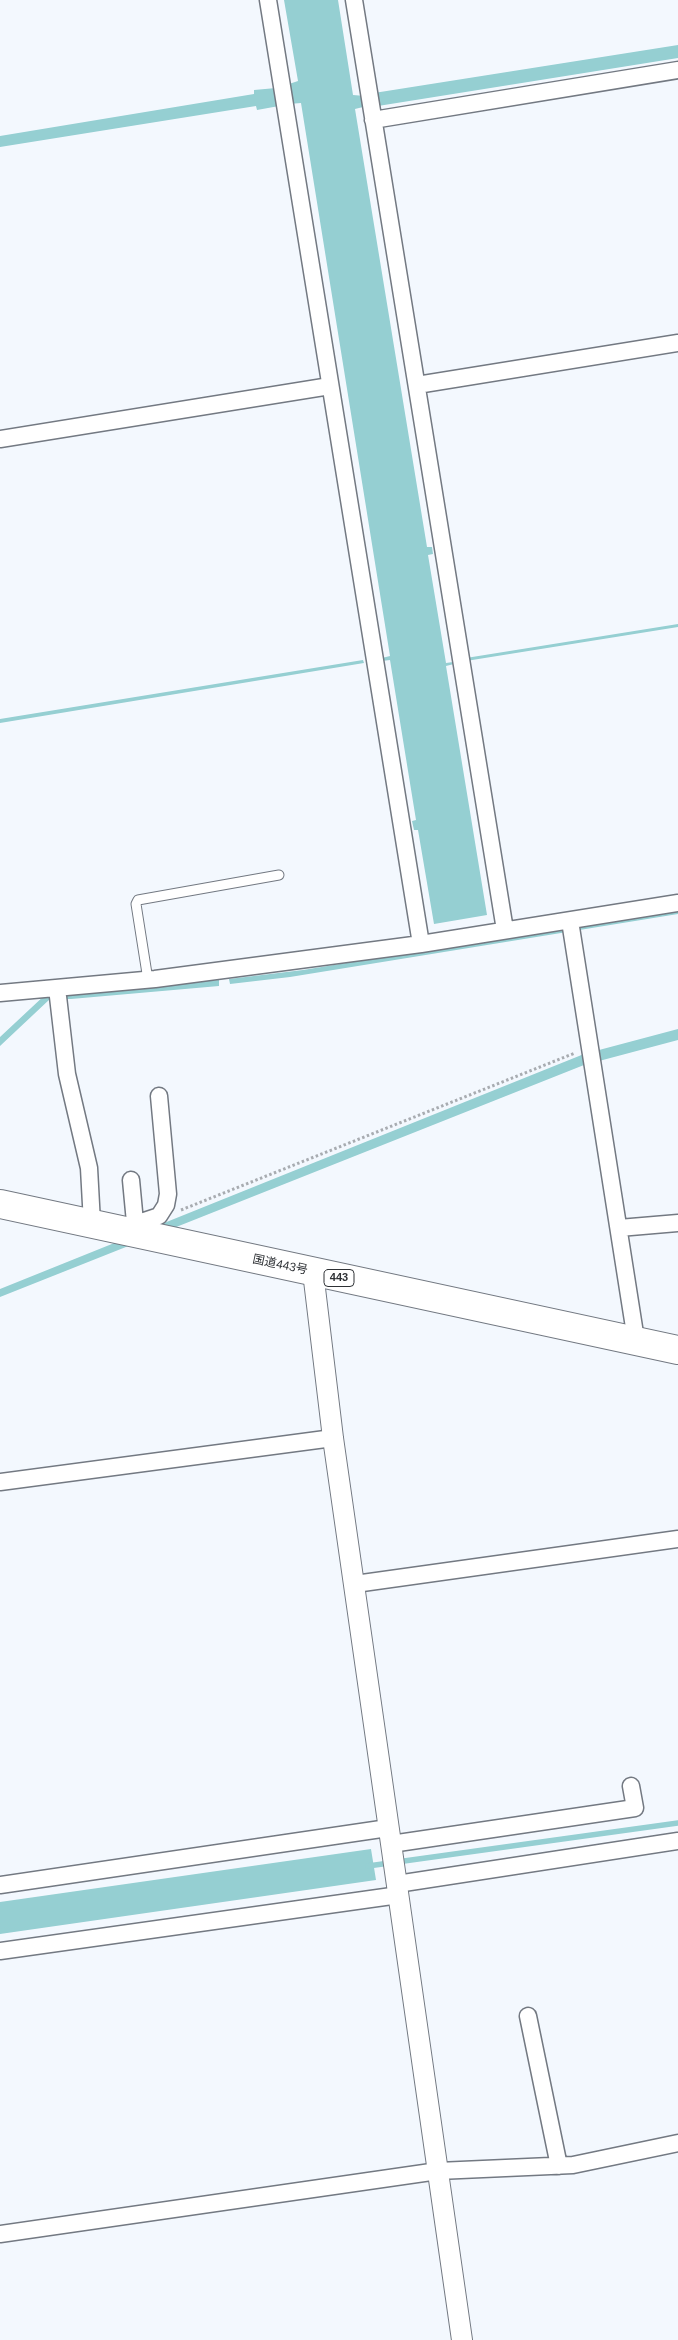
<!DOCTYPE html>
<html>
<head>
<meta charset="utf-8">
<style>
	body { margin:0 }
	canvas { display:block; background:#f3f8fe }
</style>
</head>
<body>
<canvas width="678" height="2340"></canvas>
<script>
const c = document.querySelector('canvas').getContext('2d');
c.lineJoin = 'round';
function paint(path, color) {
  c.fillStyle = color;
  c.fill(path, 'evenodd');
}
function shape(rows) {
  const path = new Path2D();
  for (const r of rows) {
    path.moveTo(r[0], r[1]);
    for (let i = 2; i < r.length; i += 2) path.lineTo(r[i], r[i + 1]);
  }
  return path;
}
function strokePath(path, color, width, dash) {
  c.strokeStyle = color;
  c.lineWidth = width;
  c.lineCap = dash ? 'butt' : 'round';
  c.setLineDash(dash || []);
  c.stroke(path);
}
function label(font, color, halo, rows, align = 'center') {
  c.font = font + ' Helvetica,"Noto Sans JP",sans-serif';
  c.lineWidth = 5;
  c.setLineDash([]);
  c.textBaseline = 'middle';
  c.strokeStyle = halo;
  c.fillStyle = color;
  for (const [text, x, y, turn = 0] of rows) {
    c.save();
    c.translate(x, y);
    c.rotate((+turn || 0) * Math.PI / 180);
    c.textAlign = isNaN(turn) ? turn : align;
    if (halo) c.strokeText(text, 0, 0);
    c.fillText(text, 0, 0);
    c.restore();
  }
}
const water = shape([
	[284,0,338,0,353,95,365,96,367,106,355,109,427,547,432,547,433,554,428,555,446,663,453,662,454,664,446,666,487,915,434,924,418,830,414,830,412,821,416,820,390,660,382,661,382,658,390,656,301,103,289,104,286,85,298,81],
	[678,45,678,58,378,106,374,93],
	[276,88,279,106,257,110,256,106,0,147,0,136,254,94,254,90],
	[678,624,678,627,466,661,466,658],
	[363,660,364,663,0,723,0,719],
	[678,909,678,914,290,977,230,984,229,979,303,970],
	[219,980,219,986,71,999,50,999,0,1046,0,1037,46,994],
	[678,1029,678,1040,584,1065,0,1297,0,1289,584,1054],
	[371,1849,376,1880,0,1934,0,1902]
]);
const stream = shape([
	[368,1866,678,1823]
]);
const path = shape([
	[181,1210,575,1053]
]);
const service = shape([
	[148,980,136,904,138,900,279,875]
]);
const minor = shape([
	[268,0,421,944],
	[354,0,505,930],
	[373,120,678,70],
	[417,385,678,343],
	[0,439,330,386],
	[570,921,636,1340],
	[57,988,67,1074,89,1168,92,1223],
	[0,993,155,979,421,944,678,903],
	[131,1180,136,1233],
	[135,1224,159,1216,166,1205,168,1194,159,1096],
	[619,1228,678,1223],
	[0,1482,333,1438],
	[355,1584,678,1539],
	[391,1844,635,1808,631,1786],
	[397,1884,678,1841],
	[0,1885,388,1828],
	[0,1951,399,1895],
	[528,2016,559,2166],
	[0,2234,438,2171,573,2165,678,2143]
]);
const tertiary = shape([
	[313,1272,333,1438,462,2340]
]);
const trunk = shape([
	[0,1204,678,1350]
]);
const shields = [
	[339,1278,30]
];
const shieldNames = [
	["443",339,1278]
];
const streetNames = [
	["国道443号",280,1265,12]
];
paint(water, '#95cfd2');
strokePath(stream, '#95cfd2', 5.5);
strokePath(service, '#737982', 11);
strokePath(minor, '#737982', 19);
strokePath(tertiary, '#737982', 22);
strokePath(trunk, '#737982', 30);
strokePath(path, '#a8acb1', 3, [2.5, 2.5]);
strokePath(service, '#fff', 9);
strokePath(minor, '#fff', 16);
strokePath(tertiary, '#fff', 20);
strokePath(trunk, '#fff', 28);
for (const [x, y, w] of shields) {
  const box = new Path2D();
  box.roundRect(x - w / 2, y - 8.5, w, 17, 4);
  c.fillStyle = '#fff';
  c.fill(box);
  strokePath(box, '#2e3135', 1);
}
label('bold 11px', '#2e3135', null, shieldNames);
label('12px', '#2e3135', '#fff', streetNames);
</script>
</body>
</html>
